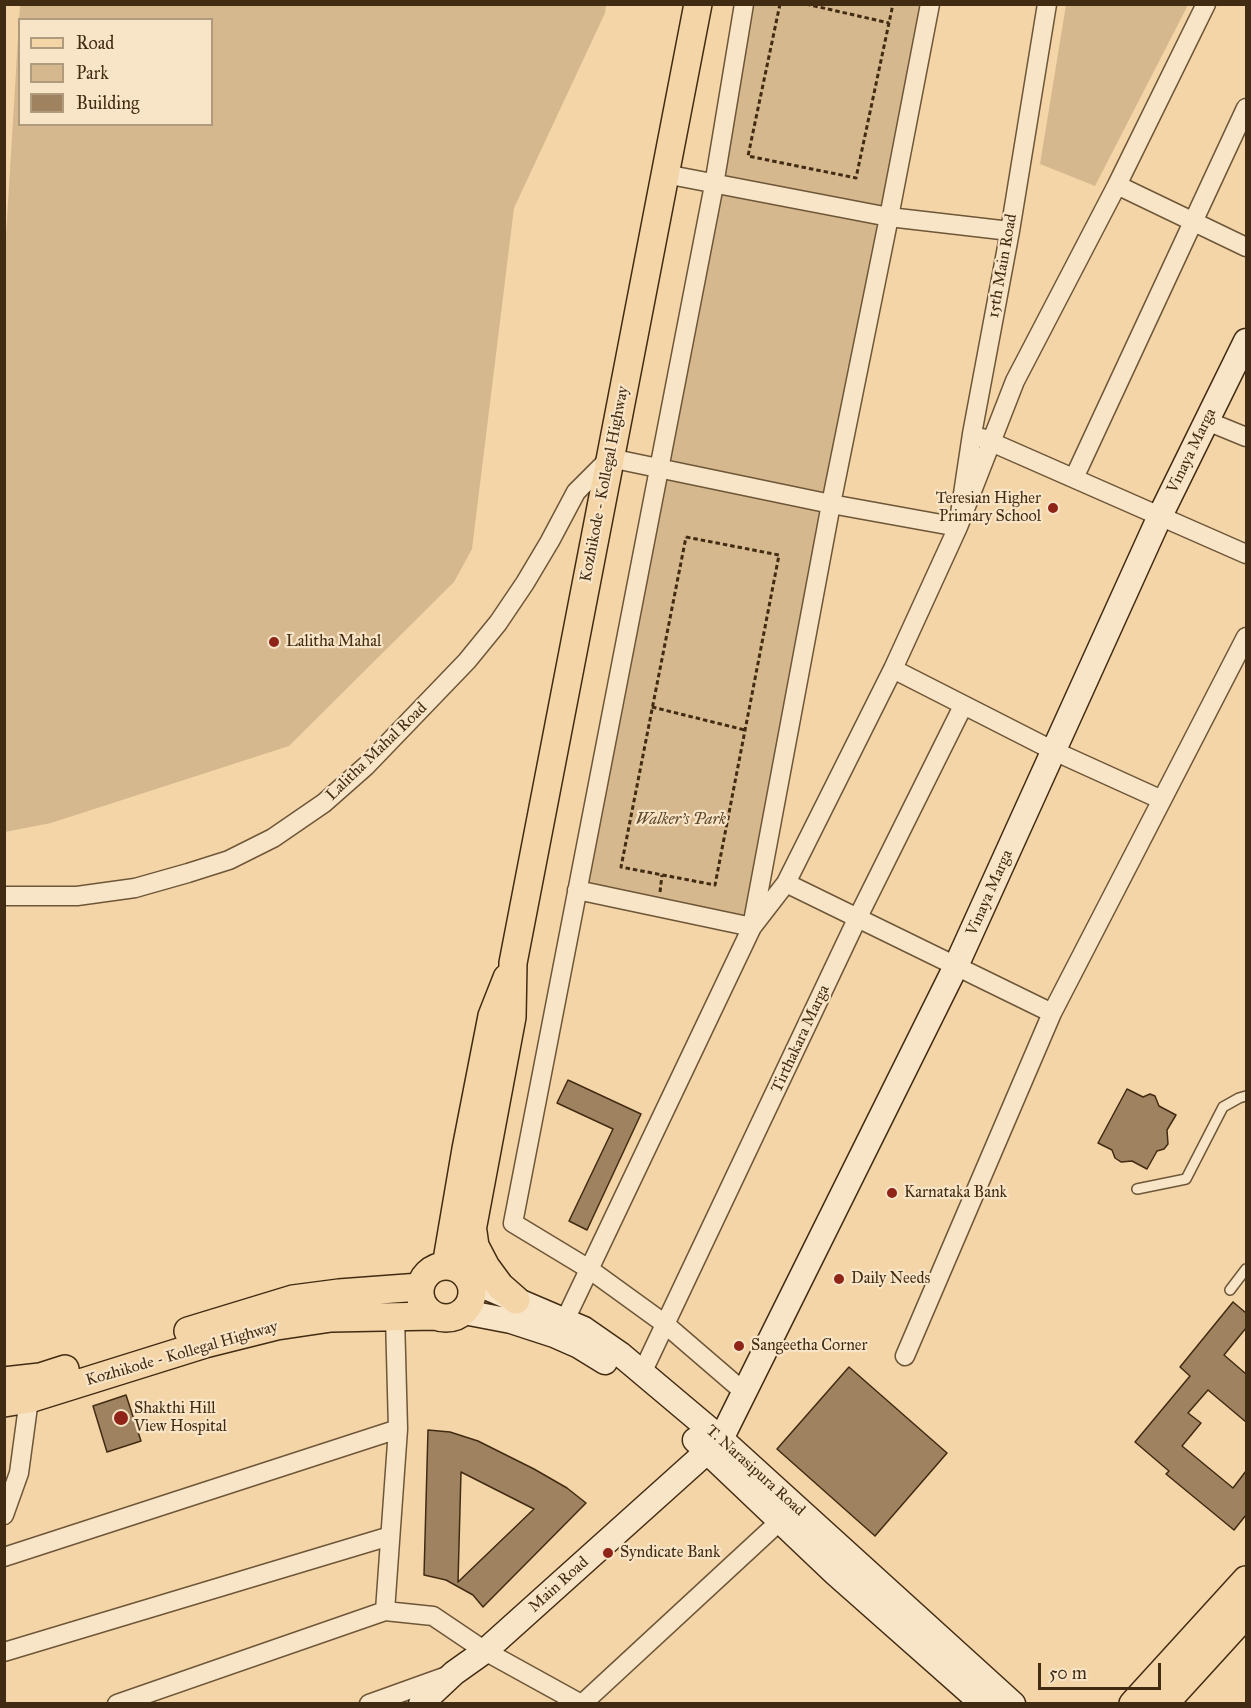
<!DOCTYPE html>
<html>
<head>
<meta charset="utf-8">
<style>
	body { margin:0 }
	#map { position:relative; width:1251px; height:1708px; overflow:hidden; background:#f4d5a7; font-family:"IM FELL Great Primer",serif }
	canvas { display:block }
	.frame { position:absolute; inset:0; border:6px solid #422b13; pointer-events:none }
	.legend { position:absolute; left:18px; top:18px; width:195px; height:108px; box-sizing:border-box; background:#f8e4c6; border:2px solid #af9a7e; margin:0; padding:8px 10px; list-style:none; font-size:18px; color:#422b13 }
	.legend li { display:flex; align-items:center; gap:12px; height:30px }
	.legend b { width:30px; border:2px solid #af9a7e }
	.scale { position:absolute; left:1038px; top:1663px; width:123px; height:27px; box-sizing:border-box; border:3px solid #422b13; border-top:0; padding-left:8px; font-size:18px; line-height:21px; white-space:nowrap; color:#422b13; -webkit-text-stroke:4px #f8e4c6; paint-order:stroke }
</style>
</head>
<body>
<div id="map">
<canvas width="1251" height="1708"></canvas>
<div class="frame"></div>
<ul class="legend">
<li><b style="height:8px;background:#f4d5a7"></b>Road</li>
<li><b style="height:16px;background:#d6b88e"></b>Park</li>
<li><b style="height:16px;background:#9f8360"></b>Building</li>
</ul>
<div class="scale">50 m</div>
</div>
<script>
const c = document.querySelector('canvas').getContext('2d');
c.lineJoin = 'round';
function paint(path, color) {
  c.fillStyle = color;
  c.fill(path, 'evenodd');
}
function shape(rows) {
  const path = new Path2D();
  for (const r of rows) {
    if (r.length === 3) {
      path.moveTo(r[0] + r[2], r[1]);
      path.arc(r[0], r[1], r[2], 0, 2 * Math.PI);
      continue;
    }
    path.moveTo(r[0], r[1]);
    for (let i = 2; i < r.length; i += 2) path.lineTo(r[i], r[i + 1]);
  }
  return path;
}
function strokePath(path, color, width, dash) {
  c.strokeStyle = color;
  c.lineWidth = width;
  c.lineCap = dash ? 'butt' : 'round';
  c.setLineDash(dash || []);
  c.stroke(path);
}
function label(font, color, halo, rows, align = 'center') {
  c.font = font + ' "IM FELL Great Primer",serif';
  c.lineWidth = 4.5;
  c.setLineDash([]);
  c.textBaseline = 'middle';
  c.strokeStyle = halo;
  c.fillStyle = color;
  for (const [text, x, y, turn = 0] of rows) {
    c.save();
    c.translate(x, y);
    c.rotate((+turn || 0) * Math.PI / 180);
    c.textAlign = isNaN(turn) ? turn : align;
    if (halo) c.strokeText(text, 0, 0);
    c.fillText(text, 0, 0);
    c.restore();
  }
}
const green = shape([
	[20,5,606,5,605,13,514,208,472,549,454,582,289,746,51,823,5,832,4,268],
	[20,20,212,20,212,124,20,124],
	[750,5,927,5,752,927,577,890,662,468,723,187],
	[1066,5,1188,5,1095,186,1040,164]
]);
const building = shape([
	[568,1080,641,1114,587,1230,569,1221,613,1129,557,1103,568,1080],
	[1127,1089,1143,1097,1150,1094,1155,1096,1159,1106,1176,1115,1167,1130,1168,1144,1164,1149,1157,1151,1147,1169,1132,1161,1121,1162,1115,1158,1112,1150,1098,1143,1127,1089],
	[1233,1302,1246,1313,1246,1328,1224,1355,1246,1374,1246,1422,1208,1390,1188,1413,1201,1423,1182,1446,1233,1488,1246,1471,1246,1515,1234,1530,1166,1474,1169,1471,1135,1442,1190,1376,1180,1367,1233,1302],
	[849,1367,947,1453,875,1536,777,1449,849,1367],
	[126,1395,141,1441,107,1452,93,1406,126,1395],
	[428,1430,450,1432,478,1441,534,1469,567,1488,586,1503,483,1607,473,1595,446,1580,424,1575,428,1430],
	[461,1472,534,1509,458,1582,461,1472]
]);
const path = shape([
	[780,4,748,156,856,178,893,4],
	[806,4,889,23],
	[686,537,779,555,715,885,621,867,686,537],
	[652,707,745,730],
	[660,892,662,875]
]);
const lane = shape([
	[1137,1189,1186,1179,1223,1107,1239,1098,1246,1096],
	[1230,1290,1246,1269]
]);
const street = shape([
	[744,4,714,185,513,1223,589,1269,665,1324,744,1392],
	[665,174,889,217,1010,231],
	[1117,185,1246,247],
	[1207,421,1246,437],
	[982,438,1246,554],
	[1074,478,1246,108],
	[893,669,1054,751,1162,800],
	[786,883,1052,1013],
	[577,890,752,927,831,504,889,217,930,4],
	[4,896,77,896,135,888,188,873,229,860,273,838,324,803,366,766,467,661,498,623,525,583,550,541,576,492,610,458,831,504,958,527,972,434,1010,231,1047,4],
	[565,1320,752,927,786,883,893,669,958,527,1015,381,1117,185,1206,4],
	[905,1356,1052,1013,1246,637],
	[642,1373,858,917,963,706],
	[4,1515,19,1473,29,1399],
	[4,1557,398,1429],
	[385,1611,398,1429,395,1317],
	[4,1652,390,1536],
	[117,1704,385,1611,433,1616,485,1651,581,1704],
	[369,1704,447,1676],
	[582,1704,780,1521]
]);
const secondary = shape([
	[469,1280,584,1329,620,1354,721,1439,1013,1704],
	[464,1312,511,1321,554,1335,579,1346,605,1362],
	[695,1440,836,1574,983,1704],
	[421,1704,454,1673,485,1651,721,1439,956,966,1160,516,1246,341]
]);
const primary = shape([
	[473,1232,475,1246,486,1267,500,1286,516,1300],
	[446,1292,26],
	[446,1266,466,1149,492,1016,507,978],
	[464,1273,512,1017,513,963,698,4],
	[188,1331,293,1299,339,1293,420,1287],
	[4,1381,40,1377,65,1369],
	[4,1403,29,1399,205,1344,277,1326,331,1318,434,1316],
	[1133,1704,1246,1580],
	[1164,1704,1246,1614]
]);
const markers = [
	[1053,508,6,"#8f2418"],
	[274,642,6,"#8f2418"],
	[892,1193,6,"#8f2418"],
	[839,1279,6,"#8f2418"],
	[739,1346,6,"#8f2418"],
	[121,1418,8,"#8f2418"],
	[608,1553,6,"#8f2418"]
];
const streetNames = [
	["15th Main Road",1003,266,-80],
	["Vinaya Marga",1192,451,-64],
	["Kozhikode - Kollegal Highway",605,484,-79],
	["Lalitha Mahal Road",377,752,-44],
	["Vinaya Marga",990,893,-66],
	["Tirthakara Marga",801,1039,-65],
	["Kozhikode - Kollegal Highway",182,1354,-16],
	["T. Narasipura Road",755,1471,42],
	["Main Road",559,1585,-42]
];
const poiNames = [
	["Teresian Higher",1041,499,"right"],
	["Primary School",1041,517,"right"],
	["Lalitha Mahal",286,642],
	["Karnataka Bank",904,1193],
	["Daily Needs",851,1279],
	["Sangeetha Corner",751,1346],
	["Shakthi Hill",134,1409],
	["View Hospital",134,1427],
	["Syndicate Bank",620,1553]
];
const parkNames = [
	["Walker's Park",681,820]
];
paint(green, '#d6b88e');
paint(building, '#9f8360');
strokePath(building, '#422b13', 1.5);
strokePath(lane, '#6e5638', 12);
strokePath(street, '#6e5638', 21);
strokePath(secondary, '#422b13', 27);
strokePath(primary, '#422b13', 30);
strokePath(path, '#422b13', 3, [4.5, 3]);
strokePath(lane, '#f8e4c6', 9);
strokePath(street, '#f8e4c6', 18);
strokePath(secondary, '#f8e4c6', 24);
strokePath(primary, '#f4d5a7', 27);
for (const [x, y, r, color] of markers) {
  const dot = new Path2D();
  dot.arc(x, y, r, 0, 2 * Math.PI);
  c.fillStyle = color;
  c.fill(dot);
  strokePath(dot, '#f8e4c6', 2);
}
label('16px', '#422b13', '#f8e4c6', streetNames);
label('16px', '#422b13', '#f8e4c6', poiNames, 'left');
label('italic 16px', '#60472c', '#f8e4c6', parkNames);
</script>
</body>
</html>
